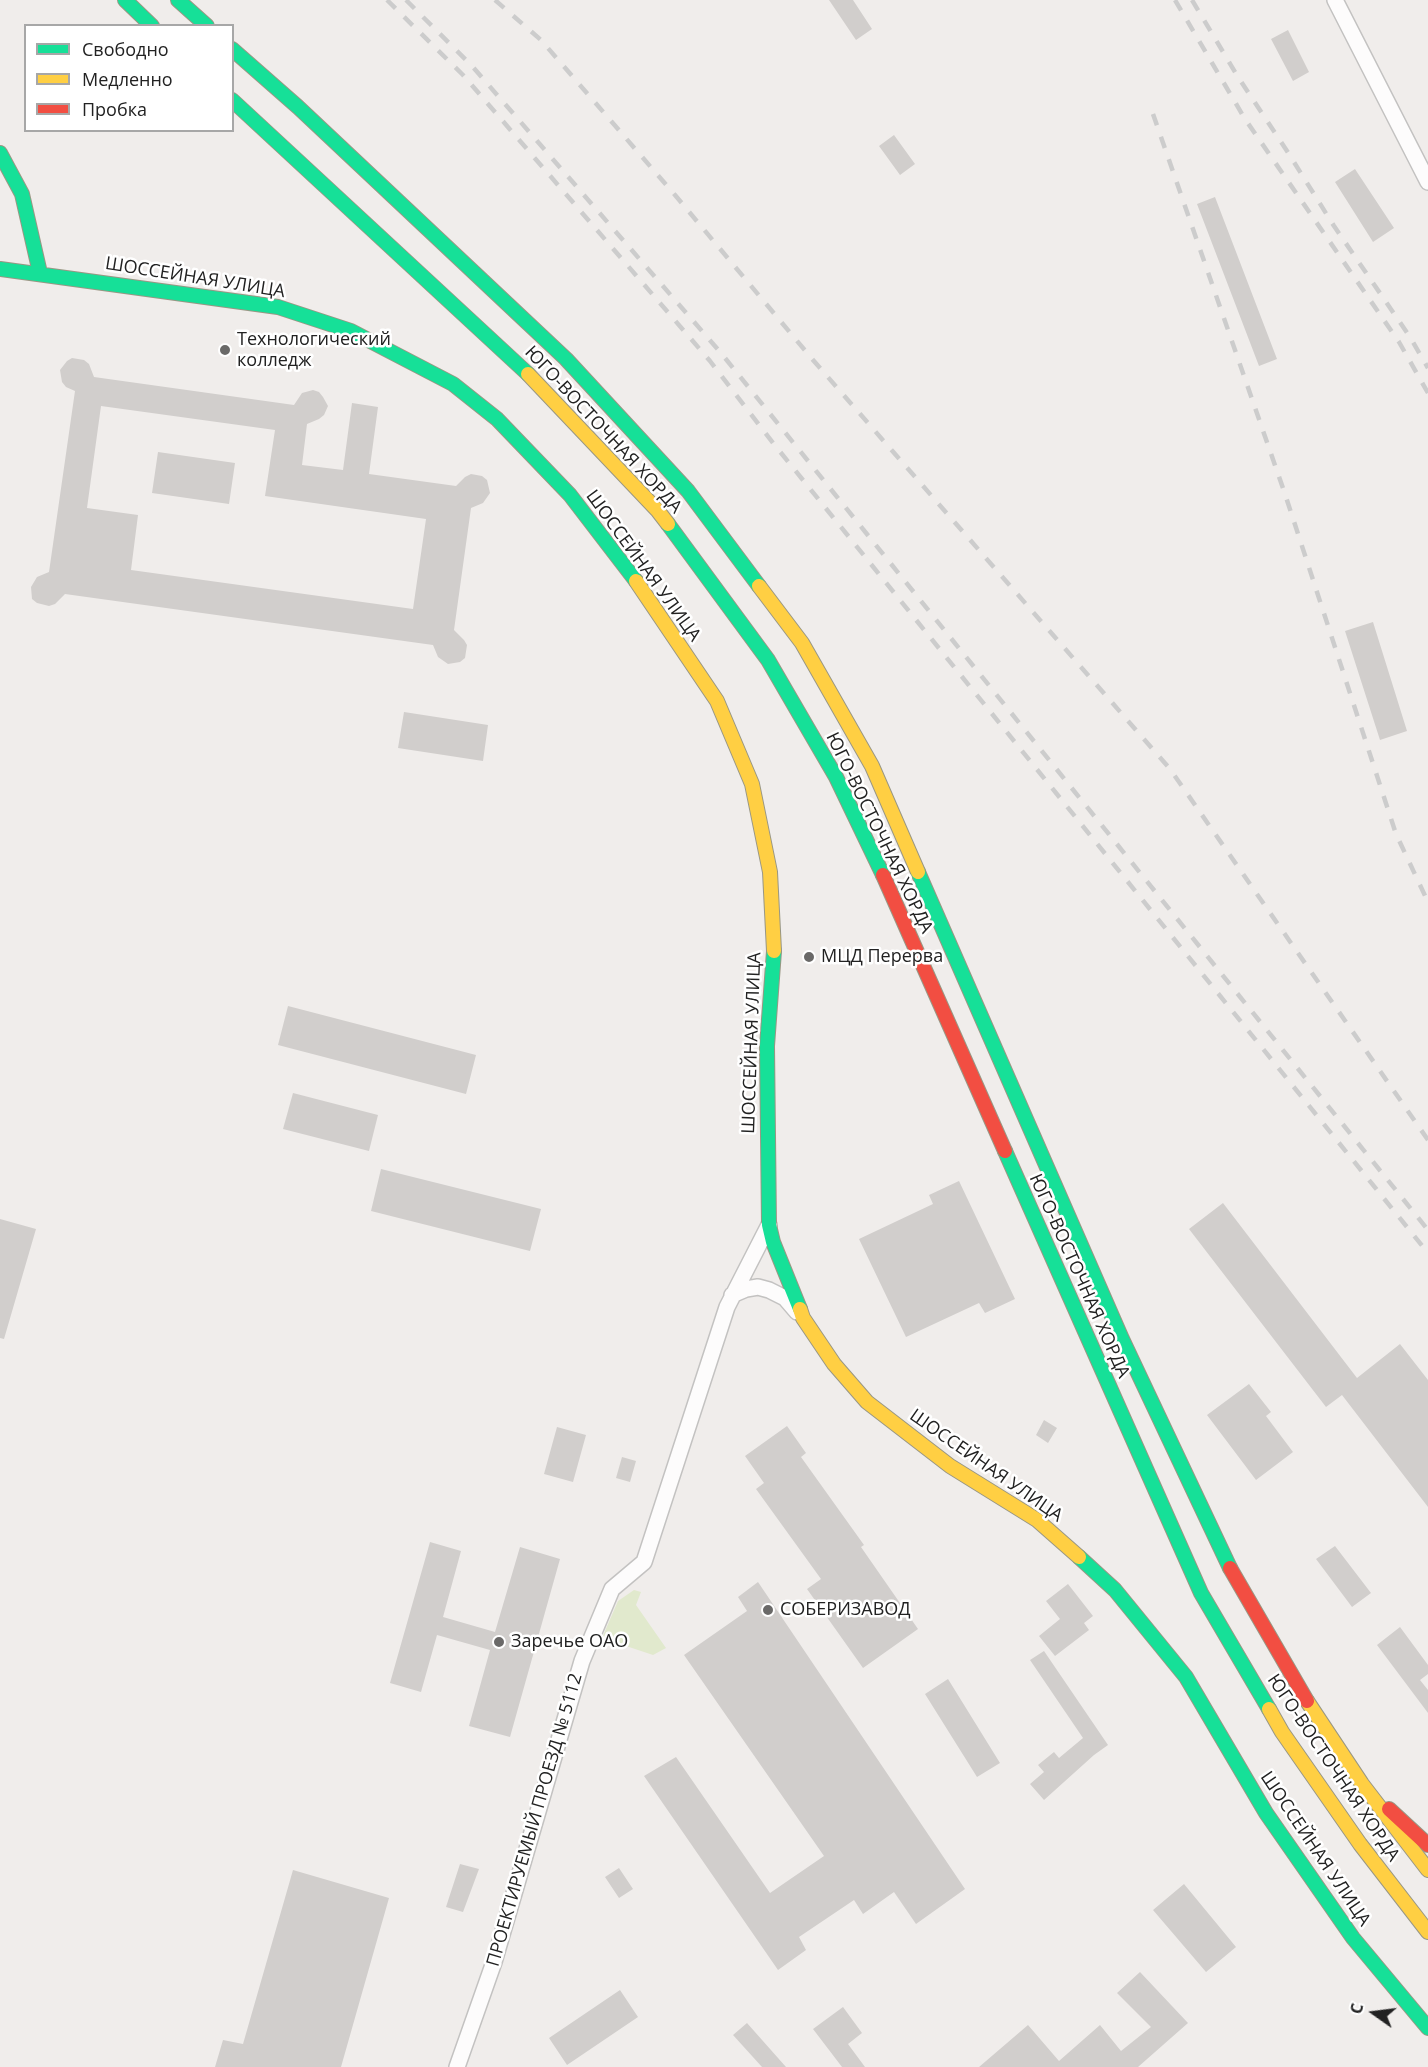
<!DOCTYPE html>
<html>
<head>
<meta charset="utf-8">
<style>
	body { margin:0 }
	#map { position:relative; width:1428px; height:2067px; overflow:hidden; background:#f0edeb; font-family:"Open Sans",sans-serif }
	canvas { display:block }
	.legend { position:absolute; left:24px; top:24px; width:210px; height:108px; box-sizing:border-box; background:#fff; border:2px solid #a7a7a7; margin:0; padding:8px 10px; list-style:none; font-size:18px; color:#222 }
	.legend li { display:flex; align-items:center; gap:12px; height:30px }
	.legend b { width:30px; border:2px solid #a7a7a7 }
	.north { position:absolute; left:1344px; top:1983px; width:60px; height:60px; -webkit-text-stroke:4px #fff; paint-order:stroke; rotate:284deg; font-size:16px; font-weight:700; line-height:24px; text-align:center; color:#222 }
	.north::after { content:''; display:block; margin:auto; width:21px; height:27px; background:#222; clip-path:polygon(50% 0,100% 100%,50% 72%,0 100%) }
</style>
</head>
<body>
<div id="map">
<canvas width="1428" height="2067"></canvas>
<ul class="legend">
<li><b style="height:8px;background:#16e098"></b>Свободно</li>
<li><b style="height:8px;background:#ffcf43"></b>Медленно</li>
<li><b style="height:8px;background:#f24e42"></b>Пробка</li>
</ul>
<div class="north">С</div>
</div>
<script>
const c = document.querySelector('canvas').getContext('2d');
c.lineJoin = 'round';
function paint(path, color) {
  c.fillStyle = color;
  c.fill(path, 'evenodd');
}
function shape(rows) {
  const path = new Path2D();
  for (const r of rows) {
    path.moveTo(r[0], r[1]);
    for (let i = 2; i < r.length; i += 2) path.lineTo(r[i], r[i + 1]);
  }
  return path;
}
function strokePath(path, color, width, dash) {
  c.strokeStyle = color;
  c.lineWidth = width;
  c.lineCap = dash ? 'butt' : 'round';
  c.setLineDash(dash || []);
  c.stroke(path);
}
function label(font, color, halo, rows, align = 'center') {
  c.font = font + ' "Open Sans",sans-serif';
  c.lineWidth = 5;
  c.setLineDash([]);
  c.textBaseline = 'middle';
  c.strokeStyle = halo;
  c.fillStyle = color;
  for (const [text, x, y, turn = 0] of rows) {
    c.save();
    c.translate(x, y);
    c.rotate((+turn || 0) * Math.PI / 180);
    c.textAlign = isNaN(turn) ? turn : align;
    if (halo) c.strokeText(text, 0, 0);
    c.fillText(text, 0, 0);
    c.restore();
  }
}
const grass = shape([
	[634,1590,641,1592,636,1605,666,1648,653,1655,602,1638,618,1601]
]);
const building = shape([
	[829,0,853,0,872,29,856,40],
	[1288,30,1309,72,1293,81,1271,39],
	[894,135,915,164,900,175,879,146],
	[1355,169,1394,228,1373,242,1335,182],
	[1215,197,1277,359,1259,366,1197,204],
	[72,358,84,360,89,364,94,377,294,405,302,393,313,390,319,392,323,397,328,406,324,415,319,419,307,424,302,465,343,470,352,403,378,407,369,474,456,486,465,477,471,474,482,476,487,480,490,493,483,503,471,508,454,630,464,640,467,645,465,658,460,662,448,664,438,657,433,645,65,594,55,604,49,606,37,603,32,599,31,587,37,577,49,572,75,391,66,387,62,382,60,370,67,361],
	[101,406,275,430,265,496,426,519,413,609,131,570,138,515,87,508],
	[158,452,235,463,229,504,152,493],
	[1373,622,1407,731,1380,740,1345,631],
	[404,712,488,725,483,761,398,748],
	[288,1006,476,1055,466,1094,278,1045],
	[293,1093,378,1115,369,1151,283,1129],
	[381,1169,541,1209,530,1251,371,1211],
	[959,1181,1015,1299,985,1313,979,1303,906,1337,859,1239,933,1204,929,1195],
	[1223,1203,1357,1378,1400,1344,1428,1380,1428,1507,1342,1395,1326,1407,1189,1229],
	[0,1219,36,1229,4,1339,0,1338],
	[1249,1384,1271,1412,1266,1416,1293,1452,1256,1480,1207,1415],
	[1044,1420,1057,1428,1048,1443,1036,1435],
	[787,1426,806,1453,801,1457,864,1545,861,1547,918,1629,863,1668,807,1589,821,1579,756,1489,764,1483,745,1456],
	[557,1427,586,1435,573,1482,544,1474],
	[622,1457,636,1461,630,1482,616,1478],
	[430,1542,461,1551,443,1617,495,1632,520,1547,560,1559,510,1737,469,1726,490,1650,437,1635,421,1692,390,1683],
	[1335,1546,1371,1593,1352,1607,1316,1559],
	[758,1582,965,1889,916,1924,894,1892,863,1914,854,1900,799,1937,806,1950,778,1970,644,1776,676,1757,770,1893,824,1856,684,1655,747,1611,738,1597],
	[1068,1584,1093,1616,1084,1623,1089,1630,1055,1656,1039,1636,1060,1619,1046,1601],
	[1400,1627,1428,1665,1428,1674,1420,1680,1428,1690,1428,1713,1377,1645],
	[1044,1651,1108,1745,1094,1755,1044,1800,1030,1784,1044,1772,1038,1765,1054,1752,1059,1758,1083,1738,1030,1660],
	[948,1679,1000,1763,977,1777,925,1694],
	[460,1864,479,1869,463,1912,446,1907],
	[619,1868,633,1889,619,1898,605,1877],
	[293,1870,389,1898,341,2067,215,2067,223,2040,243,2044],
	[1184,1884,1236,1947,1206,1972,1153,1910],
	[1140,1972,1188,2023,1138,2067,979,2067,1028,2025,1059,2061,1100,2025,1121,2051,1151,2027,1117,1993],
	[620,1990,638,2017,567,2065,549,2038],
	[843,2007,862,2033,848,2044,865,2067,842,2067,813,2029],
	[747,2023,786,2067,762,2067,733,2035]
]);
const street = shape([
	[1335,0,1428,182],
	[732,1295,746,1289,758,1287,769,1290,785,1298,797,1312],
	[457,2067,494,1962,582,1661,612,1589,644,1562,727,1307,769,1225]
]);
const fast = shape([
	[125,0,152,26],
	[178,0,207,26],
	[232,49,298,107,566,359,688,491,759,586],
	[232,100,528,374],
	[0,153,22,194,40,273],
	[0,269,278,307,351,331,453,384,497,419,570,495,636,581],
	[668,524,768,660,836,777,883,875],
	[918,872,1122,1339,1230,1568],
	[774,951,767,1046,769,1225,773,1242,800,1309],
	[1005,1151,1201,1593,1269,1709],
	[1079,1557,1115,1590,1186,1677,1266,1813,1353,1938,1428,2028]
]);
const slow = shape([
	[528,374,658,511,668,524],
	[636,581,717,701,752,784,770,872,774,951],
	[759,586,802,643,872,766,918,872],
	[800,1309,803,1318,834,1364,867,1402,950,1466,1037,1520,1079,1557],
	[1307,1701,1362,1784,1428,1870],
	[1269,1709,1282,1732,1360,1844,1428,1932]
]);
const jam = shape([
	[883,875,1005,1151],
	[1230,1568,1307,1701],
	[1389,1809,1428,1845]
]);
const rail = shape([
	[387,0,463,75,710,361,773,443,1428,1253],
	[406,0,472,66,721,353,1428,1230],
	[495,0,541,40,675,195,813,360,1170,769,1428,1140],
	[1175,0,1245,119,1399,342,1428,393],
	[1192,0,1238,77,1287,151,1334,226,1410,337,1428,368],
	[1153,114,1285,494,1396,834,1428,902]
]);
const markers = [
	[225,350,6,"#6a6968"],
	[809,957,6,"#6a6968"],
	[768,1610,6,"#6a6968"],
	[499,1642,6,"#6a6968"]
];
const streetNames = [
	["ШОССЕЙНАЯ УЛИЦА",195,278,9],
	["ЮГО-ВОСТОЧНАЯ ХОРДА",603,430,47],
	["ШОССЕЙНАЯ УЛИЦА",643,566,54],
	["ЮГО-ВОСТОЧНАЯ ХОРДА",879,833,64],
	["ШОССЕЙНАЯ УЛИЦА",752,1043,-88],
	["ЮГО-ВОСТОЧНАЯ ХОРДА",1079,1276,66],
	["ШОССЕЙНАЯ УЛИЦА",986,1466,35],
	["ЮГО-ВОСТОЧНАЯ ХОРДА",1333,1768,56],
	["ПРОЕКТИРУЕМЫЙ ПРОЕЗД № 5112",535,1820,-74],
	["ШОССЕЙНАЯ УЛИЦА",1315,1849,56]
];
const poiNames = [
	["Технологический",237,340],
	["колледж",237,361],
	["МЦД Перерва",821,957],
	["СОБЕРИЗАВОД",780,1610],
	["Заречье ОАО",511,1642]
];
paint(grass, '#e1e9cd');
paint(building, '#d1cecc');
strokePath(street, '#c3c2c1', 18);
strokePath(fast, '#999784', 16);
strokePath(slow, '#999784', 16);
strokePath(jam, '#999784', 16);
strokePath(street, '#fdfcfc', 15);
strokePath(fast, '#16e098', 14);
strokePath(slow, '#ffcf43', 14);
strokePath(jam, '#f24e42', 14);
strokePath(rail, '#ccc', 4.5, [12, 12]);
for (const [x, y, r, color] of markers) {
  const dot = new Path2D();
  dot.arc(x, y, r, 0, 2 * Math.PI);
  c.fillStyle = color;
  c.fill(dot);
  strokePath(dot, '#fff', 2);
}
label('18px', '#222', '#fff', streetNames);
label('18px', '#222', '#fff', poiNames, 'left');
</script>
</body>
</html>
